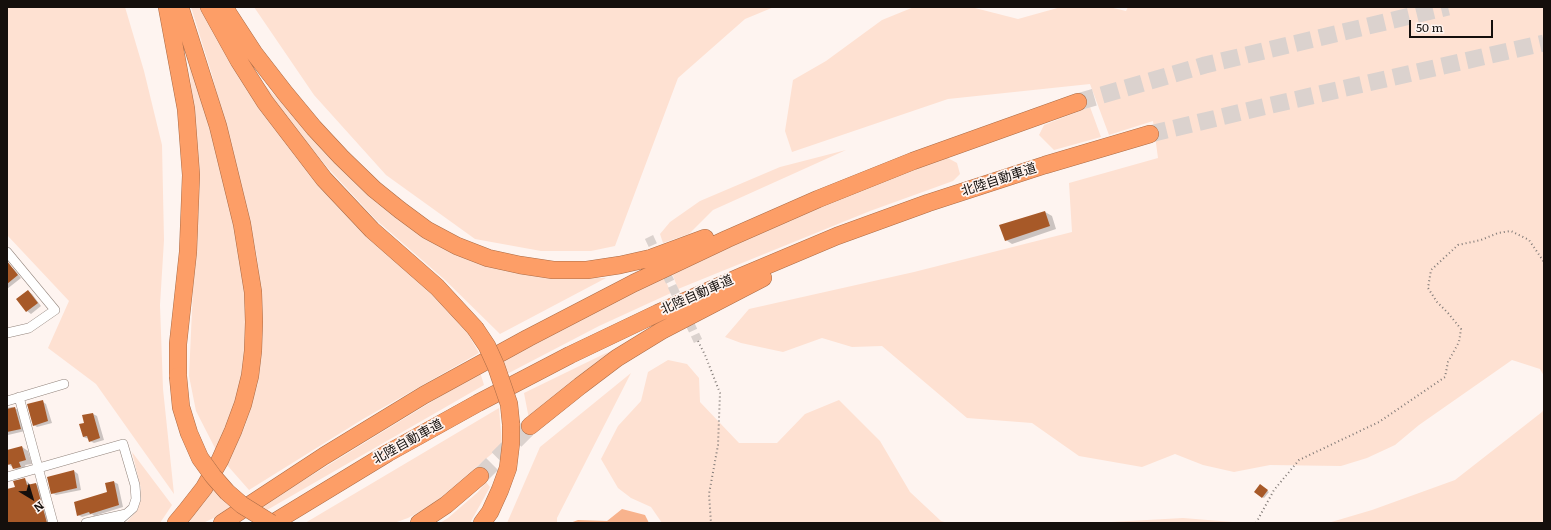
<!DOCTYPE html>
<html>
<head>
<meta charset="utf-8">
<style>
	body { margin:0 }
	#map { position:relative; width:1551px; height:530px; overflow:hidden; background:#fef4f0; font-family:Literata,serif }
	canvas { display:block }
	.frame { position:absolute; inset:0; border:8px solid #140f0c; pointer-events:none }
	.north { position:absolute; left:12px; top:478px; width:40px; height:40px; -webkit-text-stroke:3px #fef4f0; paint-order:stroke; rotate:142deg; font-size:11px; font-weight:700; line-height:16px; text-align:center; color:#140f0c }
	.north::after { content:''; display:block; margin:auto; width:14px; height:18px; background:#140f0c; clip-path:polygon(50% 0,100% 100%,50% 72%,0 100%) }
	.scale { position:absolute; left:1409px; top:20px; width:84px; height:18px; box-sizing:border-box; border:2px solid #140f0c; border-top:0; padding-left:5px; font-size:12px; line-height:14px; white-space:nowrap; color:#140f0c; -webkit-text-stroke:3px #fef4f0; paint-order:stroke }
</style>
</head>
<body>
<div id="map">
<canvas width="1551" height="530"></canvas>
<div class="frame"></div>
<div class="north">N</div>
<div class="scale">50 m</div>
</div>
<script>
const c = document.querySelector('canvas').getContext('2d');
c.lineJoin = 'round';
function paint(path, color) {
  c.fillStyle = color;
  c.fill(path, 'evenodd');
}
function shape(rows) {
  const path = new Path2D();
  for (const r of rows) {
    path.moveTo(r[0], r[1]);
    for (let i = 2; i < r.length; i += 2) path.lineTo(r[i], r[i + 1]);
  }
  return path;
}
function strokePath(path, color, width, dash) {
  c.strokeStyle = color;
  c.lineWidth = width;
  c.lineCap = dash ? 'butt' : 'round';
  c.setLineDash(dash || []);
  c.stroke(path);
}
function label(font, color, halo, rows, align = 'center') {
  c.font = font + ' Literata,"Noto Sans JP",serif';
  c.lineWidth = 3.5;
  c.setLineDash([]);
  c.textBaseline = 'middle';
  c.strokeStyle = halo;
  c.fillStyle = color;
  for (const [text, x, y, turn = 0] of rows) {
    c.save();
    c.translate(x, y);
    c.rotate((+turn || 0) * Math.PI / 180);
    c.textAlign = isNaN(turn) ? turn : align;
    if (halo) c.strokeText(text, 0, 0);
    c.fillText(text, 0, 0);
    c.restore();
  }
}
const green = shape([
	[7,7,125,7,144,71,162,145,164,240,160,305,163,389,174,494,96,384,48,348,69,301,7,235],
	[191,7,202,7,274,127,460,320,479,353,363,419,249,490,227,465,245,426,258,383,262,344,262,300,257,257,247,207,212,75],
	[254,7,774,7,745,19,678,78,615,246,591,251,541,251,475,239,386,175,314,95],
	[914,7,971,7,1018,19,1061,7,1109,7,1126,11,1128,7,1544,7,1544,376,1540,369,1512,360,1419,425,1395,445,1367,458,1341,466,1270,465,1234,472,1203,465,1175,454,1142,467,1079,456,1032,423,967,418,882,346,852,347,822,338,783,352,741,343,725,337,749,309,914,272,1072,232,1069,183,1158,158,1153,121,1109,135,1090,84,948,99,792,152,785,131,793,80,826,61,882,20],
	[188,53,206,115,238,237,246,301,245,356,239,394,217,452,196,411,189,376,194,267,199,206,197,149],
	[262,82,346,171,406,225,557,278,606,278,500,334,445,280,375,219,327,167,286,117],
	[1090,107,1101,137,1054,150,1039,135,1044,125],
	[846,150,713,210,689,234,663,243,660,234,670,222,700,201,780,167],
	[946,157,957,163,960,174,953,181,870,211,678,289,672,273,824,205],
	[664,277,671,293,599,326,505,375,499,360],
	[622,347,529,419,524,393,604,354],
	[668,360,687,364,699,378,700,402,739,443,777,443,805,414,839,400,880,441,910,492,941,521,948,523,662,523,651,507,631,498,618,488,601,459,618,426,641,401,648,372],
	[480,372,484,385,267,510,260,507],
	[631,373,557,518,557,523,507,523,540,447],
	[499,408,502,445,432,505,408,518,394,523,305,523],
	[1544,408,1544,523,1328,523,1372,510,1455,480,1542,412],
	[132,452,172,505,160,523,126,523,138,509,141,489],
	[486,482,490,487,470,523,440,523,448,518,478,492],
	[212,486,233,509,203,523,185,523],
	[1183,518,1245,523,1108,523,1111,522]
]);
const water = shape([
	[622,509,645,515,649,523,570,523,578,520,607,521]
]);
const shadow = shape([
	[1045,212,1052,216,1056,229,1012,244,1006,240],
	[9,266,14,269,21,278,7,289,7,267],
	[28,291,32,294,41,306,31,314,27,311],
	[43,402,46,404,52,423,37,427,34,425],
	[12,407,19,410,25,431,8,435,7,408],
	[93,414,97,416,104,440,94,443,90,441,89,439,83,437],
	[22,447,28,451,32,464,25,465,27,470,20,472,8,464,7,451],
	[74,471,78,474,81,490,56,495,52,493],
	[24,479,28,482,30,485,36,484,40,486,50,523,7,523,7,490,17,487],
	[114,482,118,484,123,507,94,516,92,514,82,517,78,515,108,493],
	[1262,487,1269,492,1264,498,1255,492]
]);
const building = shape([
	[1045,211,1050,226,1005,241,999,225],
	[7,261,18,275,7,284],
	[28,290,38,303,26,312,16,299],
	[43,400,48,421,33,426,27,404],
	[15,407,21,429,7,432,7,409],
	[93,413,100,438,89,442,87,436,83,437,79,424,84,423,82,415],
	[22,446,26,460,19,462,21,467,13,469,11,464,7,465,7,450],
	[74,470,77,488,51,494,47,477],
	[25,478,27,485,36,483,47,523,7,523,7,489,15,487,13,481],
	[114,481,119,505,90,514,89,512,77,516,74,502,107,492,105,483],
	[1260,484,1268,490,1262,498,1254,492]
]);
const minorTunnel = shape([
	[649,237,698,341]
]);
const motorwayTunnel = shape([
	[1078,102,1205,65,1448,7],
	[1150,134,1267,106,1544,43],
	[480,476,530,426]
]);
const path = shape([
	[698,341,705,355,720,393,718,445,709,494,711,523],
	[1256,523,1274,490,1299,460,1379,422,1445,377,1448,362,1459,342,1461,329,1448,313,1437,302,1428,288,1431,270,1458,245,1481,240,1498,233,1511,231,1529,240,1544,262]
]);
const minor = shape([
	[7,252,55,310,29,328,7,333],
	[19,397,53,523],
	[7,401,64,384],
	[7,477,123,444,135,485,136,499,133,508,116,523],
	[86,523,126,514]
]);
const motorway = shape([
	[167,7,186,109,191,175,188,252,178,344,178,376],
	[209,7,239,61,265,102,324,179,372,230,437,287,475,328],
	[224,7,254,53,285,93,314,128,341,157,374,189,400,210,427,230,457,246,488,258,520,265,553,270,587,270,620,265,651,258,705,238],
	[530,426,580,386,617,358,661,331,763,278],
	[176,523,186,511,204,488,220,460,233,431,243,404,250,376,253,351,254,322,253,292,242,224,218,126,180,7],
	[222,523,324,456,424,395,528,338,634,283,727,239,818,199,913,161,1078,102],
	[273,523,388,453,478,403,570,355,658,313,742,276,837,236,928,203,1045,165,1150,134],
	[419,523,446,505,480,476],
	[482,523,490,512,500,490,508,468,511,443,511,424]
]);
const motorwayBridge = shape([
	[475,328,487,346,496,366,509,404,511,424],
	[178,376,181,407,189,433,200,458,213,476,227,492,242,505,271,523]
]);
const streetNames = [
	["北陸自動車道",999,180,-18],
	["北陸自動車道",697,295,-24],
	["北陸自動車道",408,442,-29]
];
paint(green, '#fee1d2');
paint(water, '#f8b38d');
paint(shadow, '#0003');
paint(building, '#a75928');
strokePath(minorTunnel, '#dbd2ce', 9, [9, 4.5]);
strokePath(motorwayTunnel, '#dbd2ce', 17, [17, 8]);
strokePath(minor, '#92847c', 10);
strokePath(motorway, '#ab6c47', 18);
strokePath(path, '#817a77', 2, [1, 3]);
strokePath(minor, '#fff', 9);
strokePath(motorway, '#fd9e67', 17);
strokePath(motorwayBridge, '#ab6c47', 18, []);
strokePath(motorwayBridge, '#fd9e67', 17);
label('13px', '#140f0c', '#fef4f0', streetNames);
</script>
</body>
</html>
